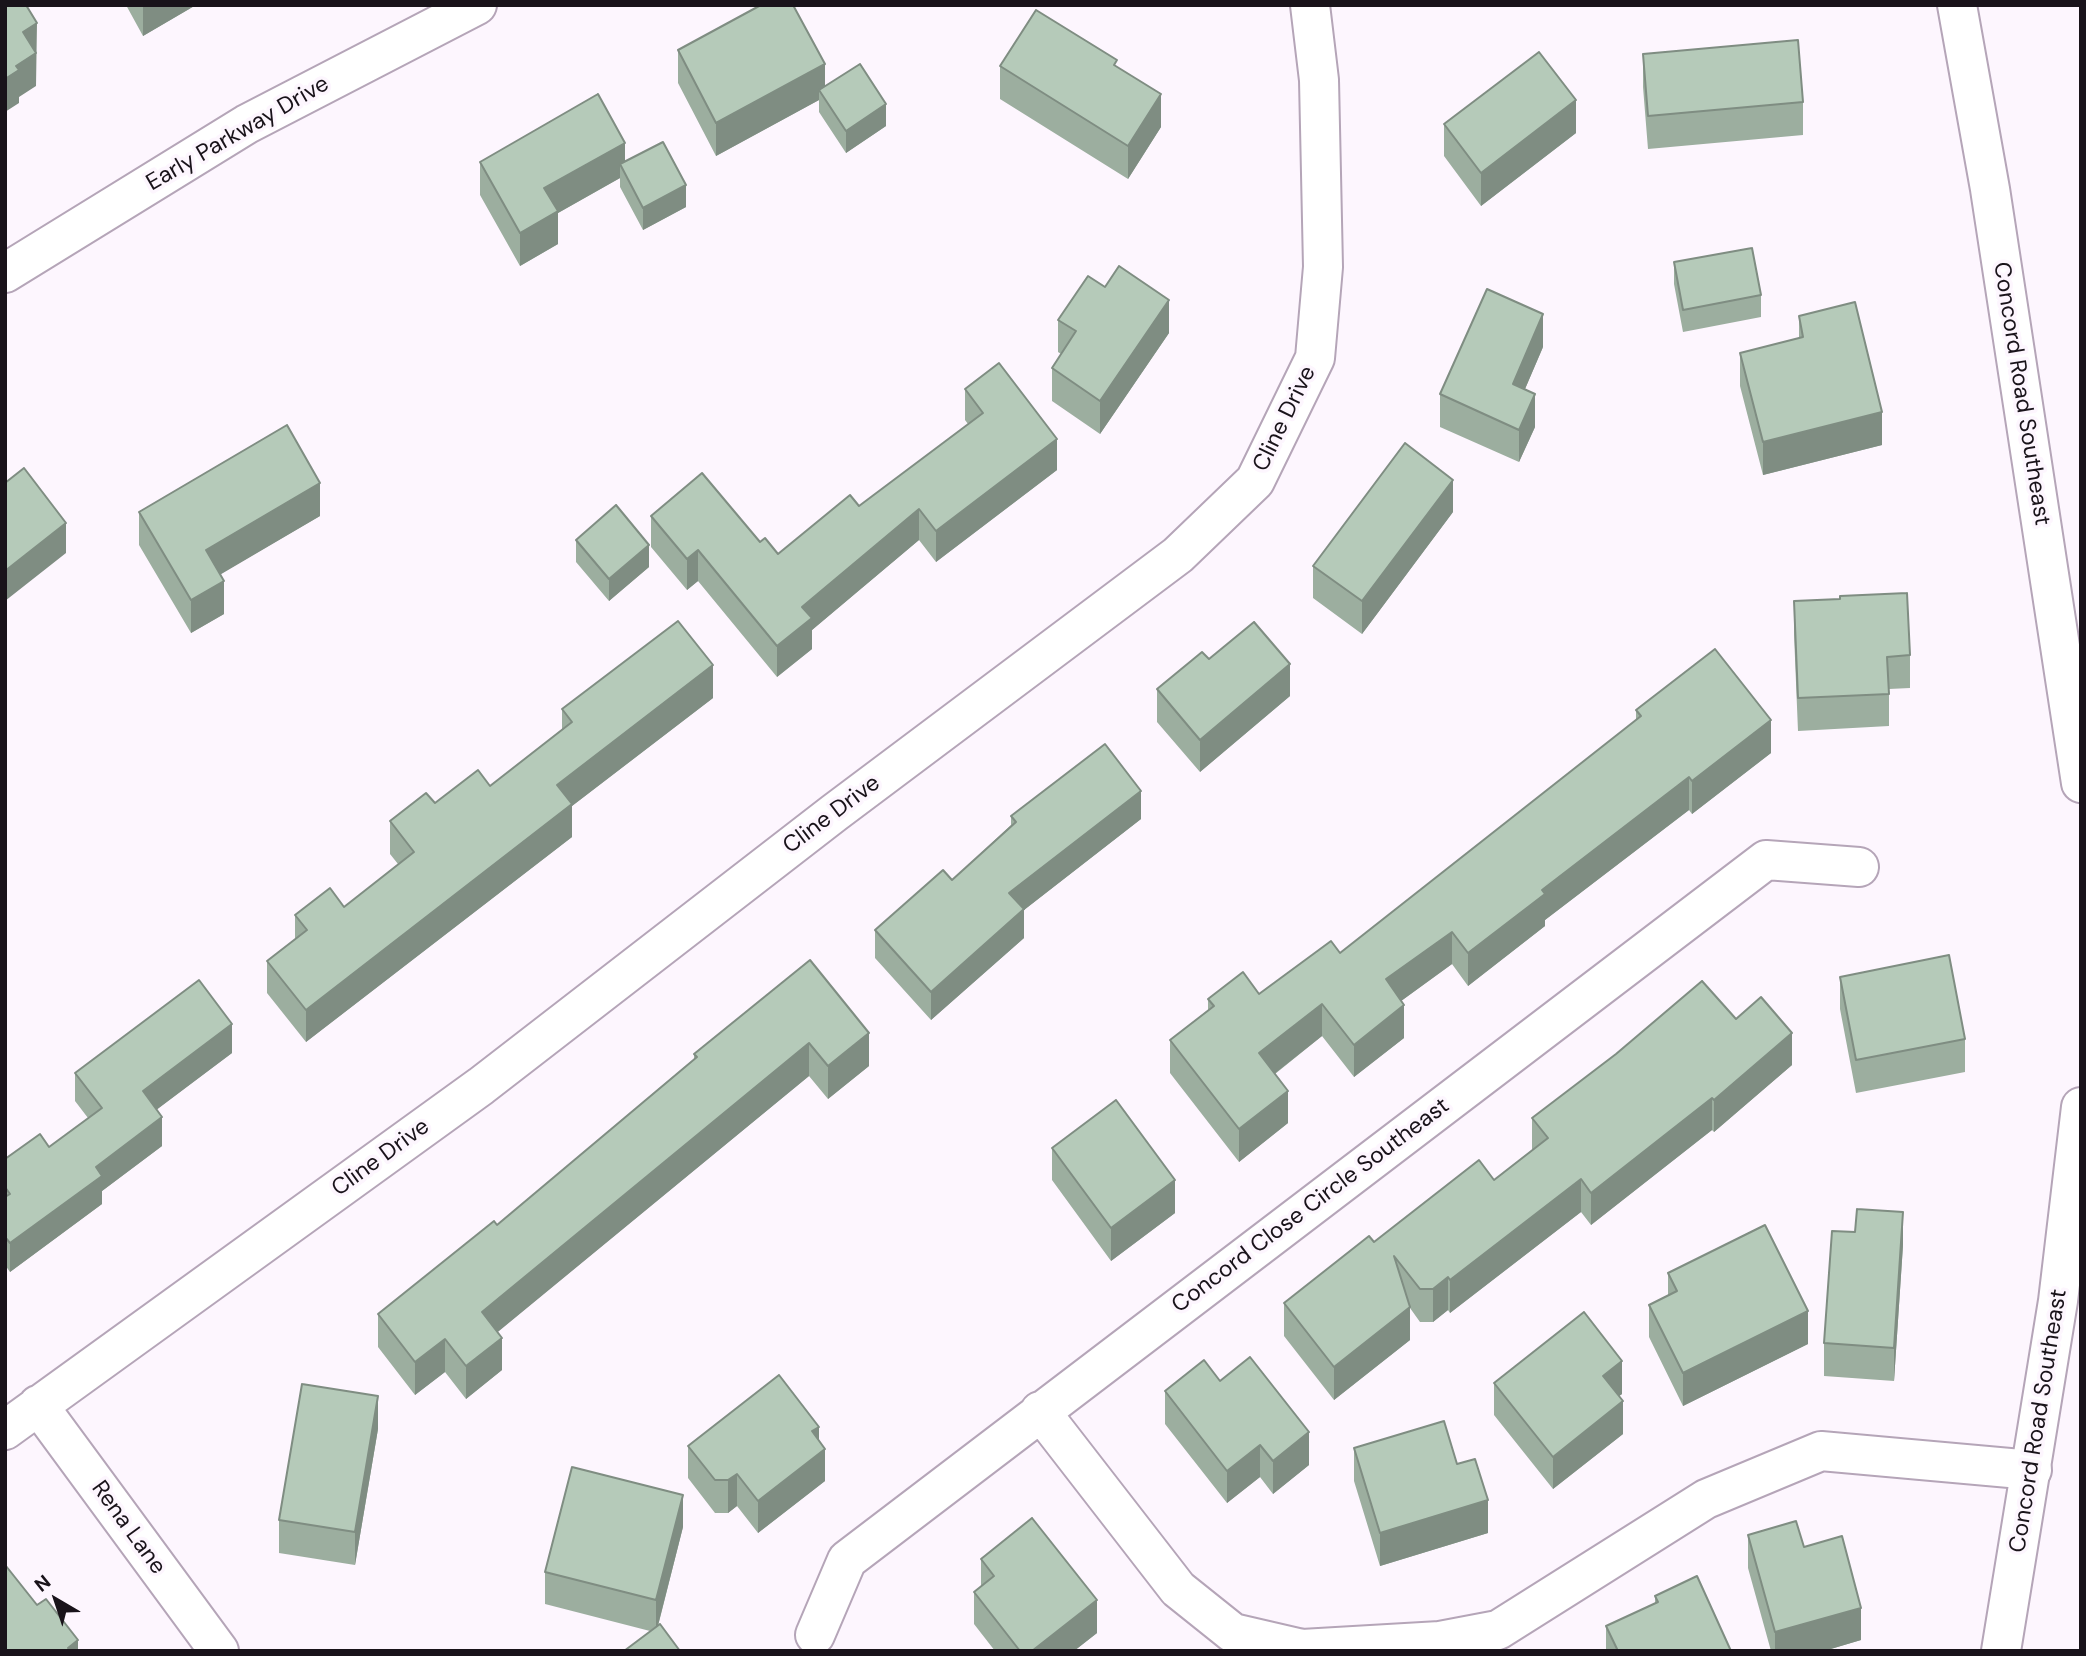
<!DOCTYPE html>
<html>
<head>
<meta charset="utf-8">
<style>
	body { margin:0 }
	#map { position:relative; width:2086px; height:1656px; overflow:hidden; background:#fdf6fe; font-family:"DM Sans",sans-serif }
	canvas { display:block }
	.frame { position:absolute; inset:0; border:7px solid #19131a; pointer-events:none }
	.north { position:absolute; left:21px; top:1565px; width:70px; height:70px; -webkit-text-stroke:5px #fdf6fe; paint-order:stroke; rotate:321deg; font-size:19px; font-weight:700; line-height:28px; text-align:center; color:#19131a }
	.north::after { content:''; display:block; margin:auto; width:24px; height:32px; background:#19131a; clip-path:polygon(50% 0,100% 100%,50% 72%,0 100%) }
</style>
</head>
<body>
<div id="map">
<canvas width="2086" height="1656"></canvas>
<div class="frame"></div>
<div class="north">N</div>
</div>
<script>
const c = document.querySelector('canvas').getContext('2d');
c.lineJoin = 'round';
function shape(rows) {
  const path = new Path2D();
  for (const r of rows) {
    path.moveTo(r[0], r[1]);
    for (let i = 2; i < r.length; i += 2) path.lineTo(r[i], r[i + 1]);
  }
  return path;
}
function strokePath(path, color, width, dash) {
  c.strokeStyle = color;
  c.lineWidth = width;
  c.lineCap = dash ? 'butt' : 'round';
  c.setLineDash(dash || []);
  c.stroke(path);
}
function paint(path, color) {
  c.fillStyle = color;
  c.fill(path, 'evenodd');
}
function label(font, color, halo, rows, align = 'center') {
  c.font = font + ' "DM Sans",sans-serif';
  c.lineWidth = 7;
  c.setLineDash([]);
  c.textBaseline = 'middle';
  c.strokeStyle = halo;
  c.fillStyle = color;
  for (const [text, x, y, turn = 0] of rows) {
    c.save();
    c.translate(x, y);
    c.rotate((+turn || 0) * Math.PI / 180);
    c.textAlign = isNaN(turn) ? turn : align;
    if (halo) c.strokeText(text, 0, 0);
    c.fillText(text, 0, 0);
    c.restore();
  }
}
const minor = shape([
	[5,273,247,124,477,5],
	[38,1405,219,1651],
	[1040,1411,1178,1589,1233,1633,1302,1649,1440,1641,1498,1630,1706,1499,1821,1451,2032,1470],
	[5,1430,481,1086,834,813,1178,555,1255,481,1315,358,1323,267,1319,80,1310,5],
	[815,1635,847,1560,1766,860,1859,867]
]);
const tertiary = shape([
	[1957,5,1990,189,2081,783],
	[2001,1651,2058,1301,2081,1107]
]);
const wall = shape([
	[126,5,196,5,143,36],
	[678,50,825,86,886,126,846,153,819,112,819,100,716,156,678,83],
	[1643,54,1803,102,1803,135,1648,149,1643,87],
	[1000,66,1161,127,1128,179,1000,99],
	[1444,124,1576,133,1481,206,1444,156],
	[480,162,625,162,686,207,643,230,620,187,620,178,558,213,558,244,520,266,480,195],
	[1674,262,1761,295,1761,317,1683,332,1674,284],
	[1799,316,1882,445,1763,475,1740,386,1740,353,1799,338],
	[1058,320,1169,333,1100,434,1052,401,1052,368,1061,354,1058,352],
	[1543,347,1525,389,1535,427,1519,462,1440,427,1440,394],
	[965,389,1057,470,936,562,919,540,812,630,812,649,777,677,698,581,687,590,651,547,651,516,760,542,778,554,859,506,968,424,965,420],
	[139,512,320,516,220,574,224,614,191,633,139,545],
	[1453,512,1362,634,1313,598,1313,566],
	[576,540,649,567,609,601,576,562],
	[1794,601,1910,655,1910,688,1889,689,1889,726,1798,731,1794,634],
	[1209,659,1290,696,1200,772,1157,722,1157,689],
	[713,698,572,806,572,837,306,1042,267,993,267,961,295,939,295,915,344,907,398,864,390,854,390,821,435,803,490,786,562,730,562,709],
	[1636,710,1771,753,1692,814,1689,810,1545,920,1545,926,1468,986,1452,964,1401,1001,1404,1038,1354,1077,1322,1036,1275,1074,1288,1123,1239,1162,1170,1073,1170,1040,1208,1010,1208,999,1259,994,1340,953,1636,720],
	[1011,816,1141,819,1024,910,1024,938,931,1020,875,958,875,930,952,880,1011,825],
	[810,960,869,1066,828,1099,809,1076,497,1332,502,1370,466,1399,445,1372,415,1395,378,1347,378,1314,497,1225,694,1059,694,1054],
	[1840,977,1965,1039,1965,1072,1856,1093,1840,1009],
	[1736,1019,1792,1065,1714,1132,1712,1130,1591,1225,1581,1212,1450,1313,1448,1310,1433,1322,1420,1322,1410,1308,1410,1340,1334,1400,1284,1336,1284,1303,1374,1242,1494,1180,1532,1150,1532,1118],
	[232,1053,157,1109,162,1146,102,1191,102,1204,10,1272,5,1265,5,1159,49,1147,88,1118,75,1101,75,1073],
	[1052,1148,1175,1213,1111,1261,1052,1180],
	[1903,1245,1894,1381,1824,1376,1824,1343],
	[1668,1273,1808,1344,1683,1406,1649,1337,1649,1305,1668,1295],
	[1220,1381,1309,1465,1273,1494,1260,1477,1227,1503,1165,1424,1165,1391],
	[1494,1383,1622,1394,1619,1396,1623,1434,1553,1489,1494,1415],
	[378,1429,355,1565,279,1553,279,1520],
	[819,1440,825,1481,758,1533,737,1506,728,1513,715,1513,688,1478,688,1446],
	[1354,1448,1457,1464,1488,1533,1380,1566,1354,1481],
	[683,1527,658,1626,650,1631,545,1604,545,1572],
	[1748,1535,1804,1547,1861,1640,1824,1651,1771,1651,1748,1568],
	[981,1559,1097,1633,1074,1651,995,1651,974,1624,974,1592,981,1586],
	[1655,1596,1731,1651,1606,1651,1606,1626,1655,1603]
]);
const shadedWall = shape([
	[143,5,196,5,143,36],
	[37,23,36,86,19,97,19,103,5,112,5,79,16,66,23,32],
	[825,64,825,97,819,90,819,100,716,156,716,123],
	[1161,94,1161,127,1128,179,1128,146],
	[1576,100,1576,133,1481,206,1481,173],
	[886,104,886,126,846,153,846,131],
	[625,143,625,173,620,164,620,178,558,213,558,244,520,266,520,233,544,188],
	[686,185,686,207,643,230,643,208],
	[1169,300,1169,333,1100,434,1100,401],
	[1543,314,1543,347,1513,417,1513,384],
	[1535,394,1535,427,1519,462,1519,430],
	[1882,412,1882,445,1763,475,1763,442],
	[1057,439,1057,470,936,562,936,531],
	[1453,480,1453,512,1362,634,1362,601],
	[320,483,320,516,206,583,206,550],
	[919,509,919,540,812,630,812,649,777,677,777,646,802,607],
	[66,523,66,553,5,601,5,571],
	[649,545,649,567,609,601,609,579],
	[698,550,698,581,687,590,687,559],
	[224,581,224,614,191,633,191,600],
	[1290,664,1290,696,1200,772,1200,740],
	[713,665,713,698,572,806,572,837,306,1042,306,1010,557,785],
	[1771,720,1771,753,1692,814,1692,781],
	[1689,777,1689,810,1545,920,1545,926,1468,986,1468,953,1542,890],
	[1141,791,1141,819,1024,910,1024,938,931,1020,931,992,1009,893],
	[1452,932,1452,964,1386,1012,1386,979],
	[1322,1004,1322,1036,1259,1086,1259,1053],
	[1404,1005,1404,1038,1354,1077,1354,1045],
	[232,1024,232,1053,143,1120,143,1091],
	[869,1033,869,1066,828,1099,828,1066],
	[1792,1033,1792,1065,1714,1132,1714,1100],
	[809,1043,809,1076,482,1345,482,1312],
	[1288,1091,1288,1123,1239,1162,1239,1129],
	[1712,1098,1712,1130,1591,1225,1591,1193],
	[162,1117,162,1146,102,1191,102,1204,10,1272,10,1243,96,1167],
	[1581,1179,1581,1212,1450,1313,1450,1280],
	[1175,1180,1175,1213,1111,1261,1111,1228],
	[1903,1212,1903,1245,1894,1381,1894,1348],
	[1448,1277,1448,1310,1433,1322,1433,1289],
	[1410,1307,1410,1340,1334,1400,1334,1367],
	[1808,1311,1808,1344,1683,1406,1683,1373],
	[502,1338,502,1370,466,1399,466,1366],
	[445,1339,445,1372,415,1395,415,1362],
	[1622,1361,1622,1394,1603,1408,1603,1376],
	[378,1396,378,1429,355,1565,355,1532],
	[1623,1401,1623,1434,1553,1489,1553,1457],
	[819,1427,819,1453,825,1449,825,1481,758,1533,758,1501,812,1431],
	[1309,1432,1309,1465,1273,1494,1273,1461],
	[1260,1445,1260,1477,1227,1503,1227,1471],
	[737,1474,737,1506,728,1513,728,1480],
	[683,1495,683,1527,656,1633,656,1600],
	[1488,1500,1488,1533,1380,1566,1380,1533],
	[1097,1600,1097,1633,1074,1651,1032,1651],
	[1861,1608,1861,1640,1824,1651,1775,1651,1775,1632],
	[78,1640,78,1651,68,1651,68,1648]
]);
const building = shape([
	[5,5,26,5,37,23,23,32,36,53,16,66,19,70,5,79,5,5],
	[761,5,793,5,825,64,716,123,678,50,761,5],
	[1036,10,1117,60,1114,65,1161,94,1128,146,1000,66,1036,10],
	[1798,40,1803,102,1648,116,1643,54,1798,40],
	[1539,52,1576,100,1481,173,1444,124,1539,52],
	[860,64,886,104,846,131,819,90,860,64],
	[598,94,625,143,544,188,558,211,520,233,480,162,598,94],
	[663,142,686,185,643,208,620,164,663,142],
	[1752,248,1761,295,1683,310,1674,262,1752,248],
	[1119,266,1169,300,1100,401,1052,368,1076,331,1058,320,1088,276,1105,287,1119,266],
	[1487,289,1543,314,1513,384,1535,394,1519,430,1440,394,1487,289],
	[1855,302,1882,412,1763,442,1740,353,1803,337,1799,316,1855,302],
	[999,363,1057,439,936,531,919,509,802,607,812,618,777,646,698,550,687,559,651,516,702,473,760,542,765,538,778,554,850,495,859,506,983,413,965,389,999,363],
	[287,425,320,483,206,550,224,581,191,600,139,512,287,425],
	[1405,443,1453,480,1362,601,1313,566,1405,443],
	[24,468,66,523,5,571,5,483,24,468],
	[616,505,649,545,609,579,576,540,616,505],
	[1907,593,1910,655,1887,657,1889,694,1798,698,1794,601,1840,599,1840,596,1907,593],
	[678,621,713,665,557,785,572,804,306,1010,267,961,307,930,295,915,330,888,344,907,414,852,390,821,426,793,435,803,478,770,490,786,572,722,562,709,678,621],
	[1254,622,1290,664,1200,740,1157,689,1202,652,1209,659,1254,622],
	[1715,649,1771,720,1692,781,1689,777,1542,890,1545,894,1468,953,1452,932,1386,979,1404,1005,1354,1045,1322,1004,1259,1053,1288,1091,1239,1129,1170,1040,1214,1006,1208,999,1243,972,1259,994,1331,941,1340,953,1641,716,1636,710,1715,649],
	[1105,744,1141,791,1009,893,1024,909,931,992,875,930,943,870,952,880,1016,822,1011,816,1105,744],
	[1949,955,1965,1039,1856,1060,1840,977,1949,955],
	[810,960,869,1033,828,1066,809,1043,482,1312,502,1338,466,1366,445,1339,415,1362,378,1314,494,1221,497,1225,697,1057,694,1054,810,960],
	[199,980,232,1024,143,1091,162,1117,96,1167,102,1176,10,1243,5,1237,5,1197,10,1194,5,1187,5,1159,40,1134,49,1147,102,1108,75,1073,199,980],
	[1702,981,1736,1019,1761,997,1792,1033,1714,1100,1712,1098,1591,1193,1581,1179,1450,1280,1448,1277,1433,1289,1420,1289,1394,1256,1410,1307,1334,1367,1284,1303,1369,1236,1374,1242,1479,1160,1494,1180,1548,1138,1532,1118,1616,1054,1702,981],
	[1116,1100,1175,1180,1111,1228,1052,1148,1116,1100],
	[1857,1209,1903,1212,1894,1348,1824,1343,1832,1231,1855,1232,1857,1209],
	[1765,1225,1808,1311,1683,1373,1649,1305,1677,1291,1668,1273,1765,1225],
	[1584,1312,1622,1361,1603,1376,1623,1401,1553,1457,1494,1383,1584,1312],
	[1250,1357,1309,1432,1273,1461,1260,1445,1227,1471,1165,1391,1204,1360,1220,1381,1250,1357],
	[779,1375,819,1427,812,1431,825,1449,758,1501,737,1474,728,1480,715,1480,688,1446,779,1375],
	[302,1384,378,1396,355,1532,279,1520,302,1384],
	[1444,1421,1457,1464,1475,1459,1488,1500,1380,1533,1354,1448,1444,1421],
	[572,1467,683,1495,656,1600,545,1572,572,1467],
	[1032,1518,1097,1600,1032,1651,1020,1651,974,1592,994,1576,981,1559,1032,1518],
	[1796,1521,1804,1547,1842,1536,1861,1608,1775,1632,1748,1535,1796,1521],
	[6,1566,37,1605,46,1599,78,1640,68,1648,70,1651,5,1651,6,1566],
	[1697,1576,1731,1651,1618,1651,1606,1626,1658,1602,1655,1596,1697,1576],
	[660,1624,680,1651,624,1651,660,1624]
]);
const streetNames = [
	["Early Parkway Drive",238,134,-30],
	["Concord Road Southeast",2021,394,81],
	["Cline Drive",1285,419,-64],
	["Cline Drive",832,815,-37],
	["Cline Drive",381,1158,-36],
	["Concord Close Circle Southeast",1311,1206,-37],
	["Concord Road Southeast",2039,1421,-81],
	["Rena Lane",128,1528,54]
];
strokePath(minor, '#b5a5b8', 42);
strokePath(tertiary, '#b5a5b8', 42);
strokePath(minor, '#fff', 38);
strokePath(tertiary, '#fff', 38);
paint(wall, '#9cae9f');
paint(shadedWall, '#7f8d82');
paint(building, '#b5cab9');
strokePath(building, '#7f8d82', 2);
label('23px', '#19131a', '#fdf6fe', streetNames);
</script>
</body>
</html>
